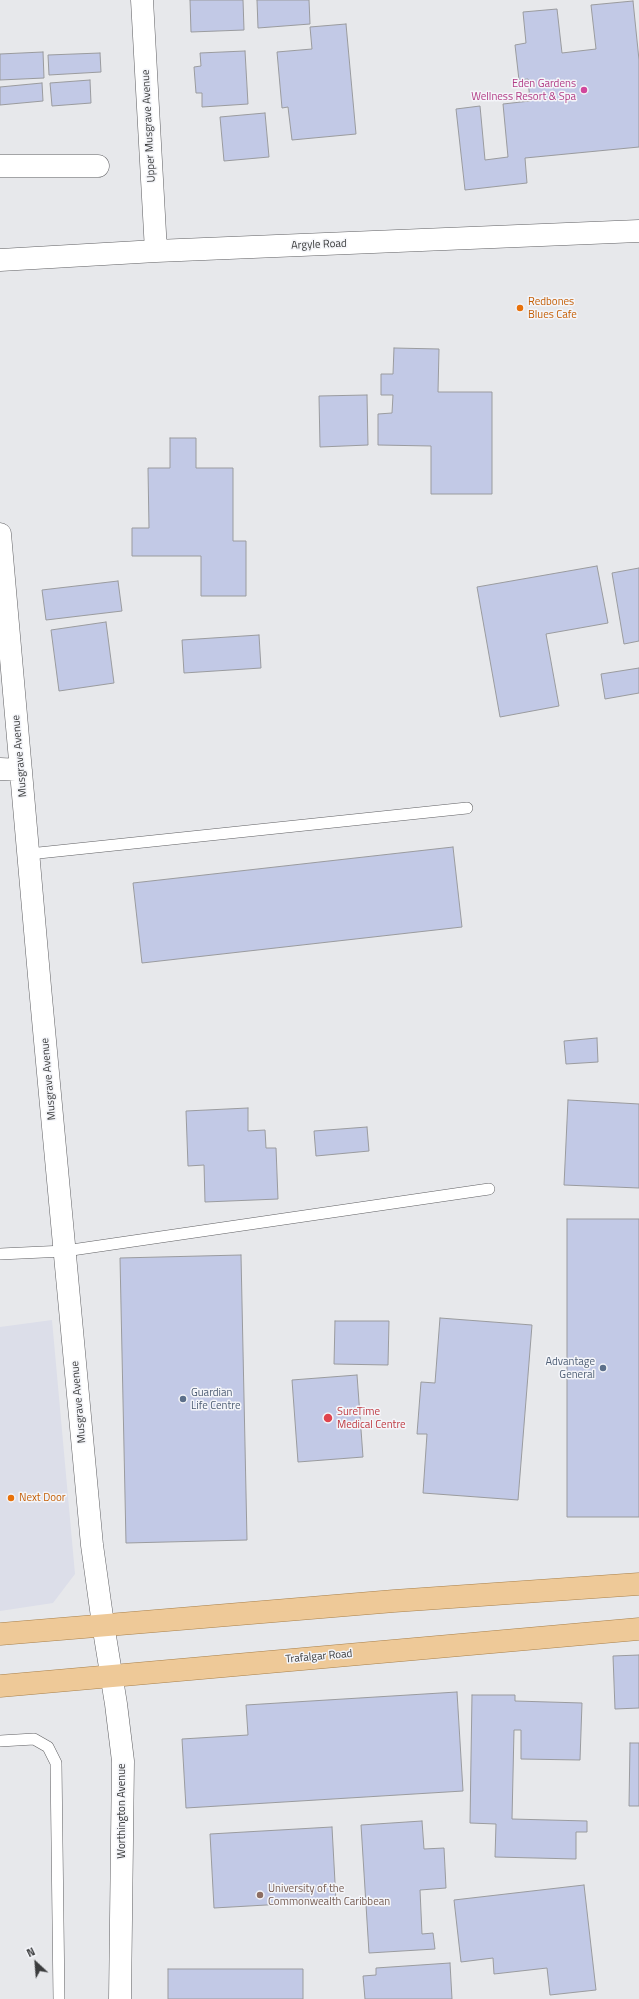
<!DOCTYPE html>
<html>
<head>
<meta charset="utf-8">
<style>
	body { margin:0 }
	#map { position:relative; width:639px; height:1999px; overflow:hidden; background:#e7e8eb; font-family:"Titillium Web",sans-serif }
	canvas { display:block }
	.north { position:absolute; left:16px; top:1943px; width:40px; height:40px; -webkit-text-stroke:3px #f4f5f9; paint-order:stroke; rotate:334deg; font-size:11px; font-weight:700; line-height:16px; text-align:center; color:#3b3c3d }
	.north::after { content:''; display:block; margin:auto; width:14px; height:18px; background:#3b3c3d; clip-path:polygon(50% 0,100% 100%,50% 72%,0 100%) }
</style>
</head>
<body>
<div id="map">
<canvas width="639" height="1999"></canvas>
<div class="north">N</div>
</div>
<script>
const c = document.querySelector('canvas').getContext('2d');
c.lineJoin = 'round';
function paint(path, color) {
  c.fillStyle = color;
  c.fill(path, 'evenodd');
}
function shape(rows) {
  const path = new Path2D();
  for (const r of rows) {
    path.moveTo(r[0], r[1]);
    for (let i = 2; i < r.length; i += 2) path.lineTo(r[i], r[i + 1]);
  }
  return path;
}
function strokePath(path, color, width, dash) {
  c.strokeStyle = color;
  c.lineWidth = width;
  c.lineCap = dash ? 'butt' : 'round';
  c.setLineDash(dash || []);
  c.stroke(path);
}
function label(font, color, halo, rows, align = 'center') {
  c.font = font + ' "Titillium Web",sans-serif';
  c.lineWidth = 3;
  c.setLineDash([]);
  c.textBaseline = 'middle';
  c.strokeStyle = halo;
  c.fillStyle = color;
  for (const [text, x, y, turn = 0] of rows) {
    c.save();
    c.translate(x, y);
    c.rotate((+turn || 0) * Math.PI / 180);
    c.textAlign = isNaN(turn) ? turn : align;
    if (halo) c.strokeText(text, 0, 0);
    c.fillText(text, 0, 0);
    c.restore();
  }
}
const built = shape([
	[52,1320,75,1574,53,1603,0,1611,0,1327]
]);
const building = shape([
	[190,0,243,0,244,30,191,32,190,0],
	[257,0,309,0,310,24,258,28,257,0],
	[633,1,639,60,639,147,525,158,527,183,465,190,456,109,480,106,485,160,508,157,503,104,530,101,528,79,519,80,515,45,526,43,523,12,557,9,562,53,596,49,591,5,633,1],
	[346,24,356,134,292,140,288,107,282,108,277,52,312,49,310,27,346,24],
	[245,51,248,104,202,107,202,93,196,93,194,67,201,66,200,53,245,51],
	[43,52,44,78,0,80,0,54,43,52],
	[100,53,101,72,49,75,48,55,100,53],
	[90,80,91,103,52,106,50,83,90,80],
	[42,83,43,101,0,105,0,87,42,83],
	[265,113,269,157,224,161,220,117,265,113],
	[394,348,439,349,438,392,492,392,492,494,431,494,431,446,378,445,378,414,392,413,393,395,381,395,381,374,393,374,394,348],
	[367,395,368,445,320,447,319,396,367,395],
	[170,438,196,438,196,468,233,468,233,541,246,541,246,596,201,596,201,556,132,556,132,528,149,528,148,468,170,468,170,438],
	[597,566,608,623,546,634,559,706,500,717,477,587,597,566],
	[639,568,639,641,624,644,612,573,639,568],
	[118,581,122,611,46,620,42,590,118,581],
	[106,622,114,683,59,691,51,630,106,622],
	[259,635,261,668,184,673,182,640,259,635],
	[639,668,639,693,605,699,601,674,639,668],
	[453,847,462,927,142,963,133,883,453,847],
	[597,1038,598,1062,566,1064,564,1041,597,1038],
	[568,1100,639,1104,639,1188,564,1185,568,1100],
	[248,1108,248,1131,265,1130,266,1148,276,1148,278,1199,205,1202,204,1165,188,1166,186,1111,248,1108],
	[367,1127,369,1151,316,1156,314,1131,367,1127],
	[567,1219,639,1219,639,1517,567,1517,567,1219],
	[241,1255,247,1540,126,1543,120,1258,241,1255],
	[440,1318,532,1325,518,1500,423,1493,427,1434,417,1434,421,1382,435,1383,440,1318],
	[335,1321,389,1321,388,1365,334,1364,335,1321],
	[357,1375,363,1457,298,1462,292,1380,357,1375],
	[639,1655,639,1708,615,1709,613,1656,639,1655],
	[457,1692,463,1791,186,1808,182,1739,248,1735,246,1705,457,1692],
	[472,1695,515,1695,515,1701,582,1703,580,1760,521,1759,521,1730,514,1730,512,1819,587,1821,587,1832,576,1832,576,1859,495,1857,496,1824,470,1823,472,1695],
	[630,1743,639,1743,639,1806,629,1806,630,1743],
	[422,1821,424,1849,444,1848,446,1888,420,1890,422,1934,433,1933,435,1949,369,1953,361,1825,422,1821],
	[332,1827,336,1901,214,1908,210,1834,332,1827],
	[584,1885,596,1990,550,1995,547,1968,494,1974,493,1958,461,1962,454,1900,584,1885],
	[450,1963,452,1999,365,1999,363,1976,376,1975,376,1968,450,1963],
	[168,1969,303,1969,303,1999,168,1999,168,1969]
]);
const lane = shape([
	[29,854,467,808],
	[0,1254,65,1251,489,1189],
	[0,1741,34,1739,48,1747,56,1763,59,1999]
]);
const street = shape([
	[142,0,156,251],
	[0,166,98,166],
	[0,260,156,251,639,231],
	[0,534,40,987,92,1545,103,1624],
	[0,769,21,770]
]);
const secondary = shape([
	[103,1624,116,1704,123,1761,120,1999]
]);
const primary = shape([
	[0,1634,394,1601,639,1584],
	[0,1686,639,1629]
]);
const markers = [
	[584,90,4,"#d1479c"],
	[520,308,4,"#e8710a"],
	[603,1368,4,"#5c6f8a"],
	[183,1399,4,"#5c6f8a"],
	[328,1418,5,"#e0444e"],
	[11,1498,4,"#e8710a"],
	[260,1895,4,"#8d6e63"]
];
const hotelNames = [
	["Eden Gardens",576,84],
	["Wellness Resort & Spa",576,97]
];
const streetNames = [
	["Upper Musgrave Avenue",149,126,-93],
	["Argyle Road",319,245,-2],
	["Musgrave Avenue",20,756,-95],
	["Musgrave Avenue",49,1079,-95],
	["Musgrave Avenue",79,1402,-95],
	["Trafalgar Road",319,1657,-5],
	["Worthington Avenue",122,1811,-90]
];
const foodNames = [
	["Redbones",528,302],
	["Blues Cafe",528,315],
	["Next Door",19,1498]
];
const serviceNames = [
	["Advantage",595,1362],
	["General",595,1375],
	["Guardian",191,1393,"left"],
	["Life Centre",191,1406,"left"]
];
const healthNames = [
	["SureTime",337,1412],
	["Medical Centre",337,1425]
];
const educationNames = [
	["University of the",268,1889],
	["Commonwealth Caribbean",268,1902]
];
paint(built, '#dcdee9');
paint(building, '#c2c9e6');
strokePath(building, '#9a9b9e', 1);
strokePath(lane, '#606063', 12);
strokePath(street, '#606063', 23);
strokePath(secondary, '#606063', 23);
strokePath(primary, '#a8804b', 23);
strokePath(lane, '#fff', 11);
strokePath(street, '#fff', 22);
strokePath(secondary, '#fff', 22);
strokePath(primary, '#eec998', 22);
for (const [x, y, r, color] of markers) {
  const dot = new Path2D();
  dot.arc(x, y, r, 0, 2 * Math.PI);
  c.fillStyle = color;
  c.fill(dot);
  strokePath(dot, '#f4f5f9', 1.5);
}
label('11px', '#b23c85', '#f4f5f9', hotelNames, 'right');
label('11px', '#3b3c3d', '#f4f5f9', streetNames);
label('11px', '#c56008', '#f4f5f9', foodNames, 'left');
label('11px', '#4e5e75', '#f4f5f9', serviceNames, 'right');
label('11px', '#be3a42', '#f4f5f9', healthNames, 'left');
label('11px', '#785e54', '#f4f5f9', educationNames, 'left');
</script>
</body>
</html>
